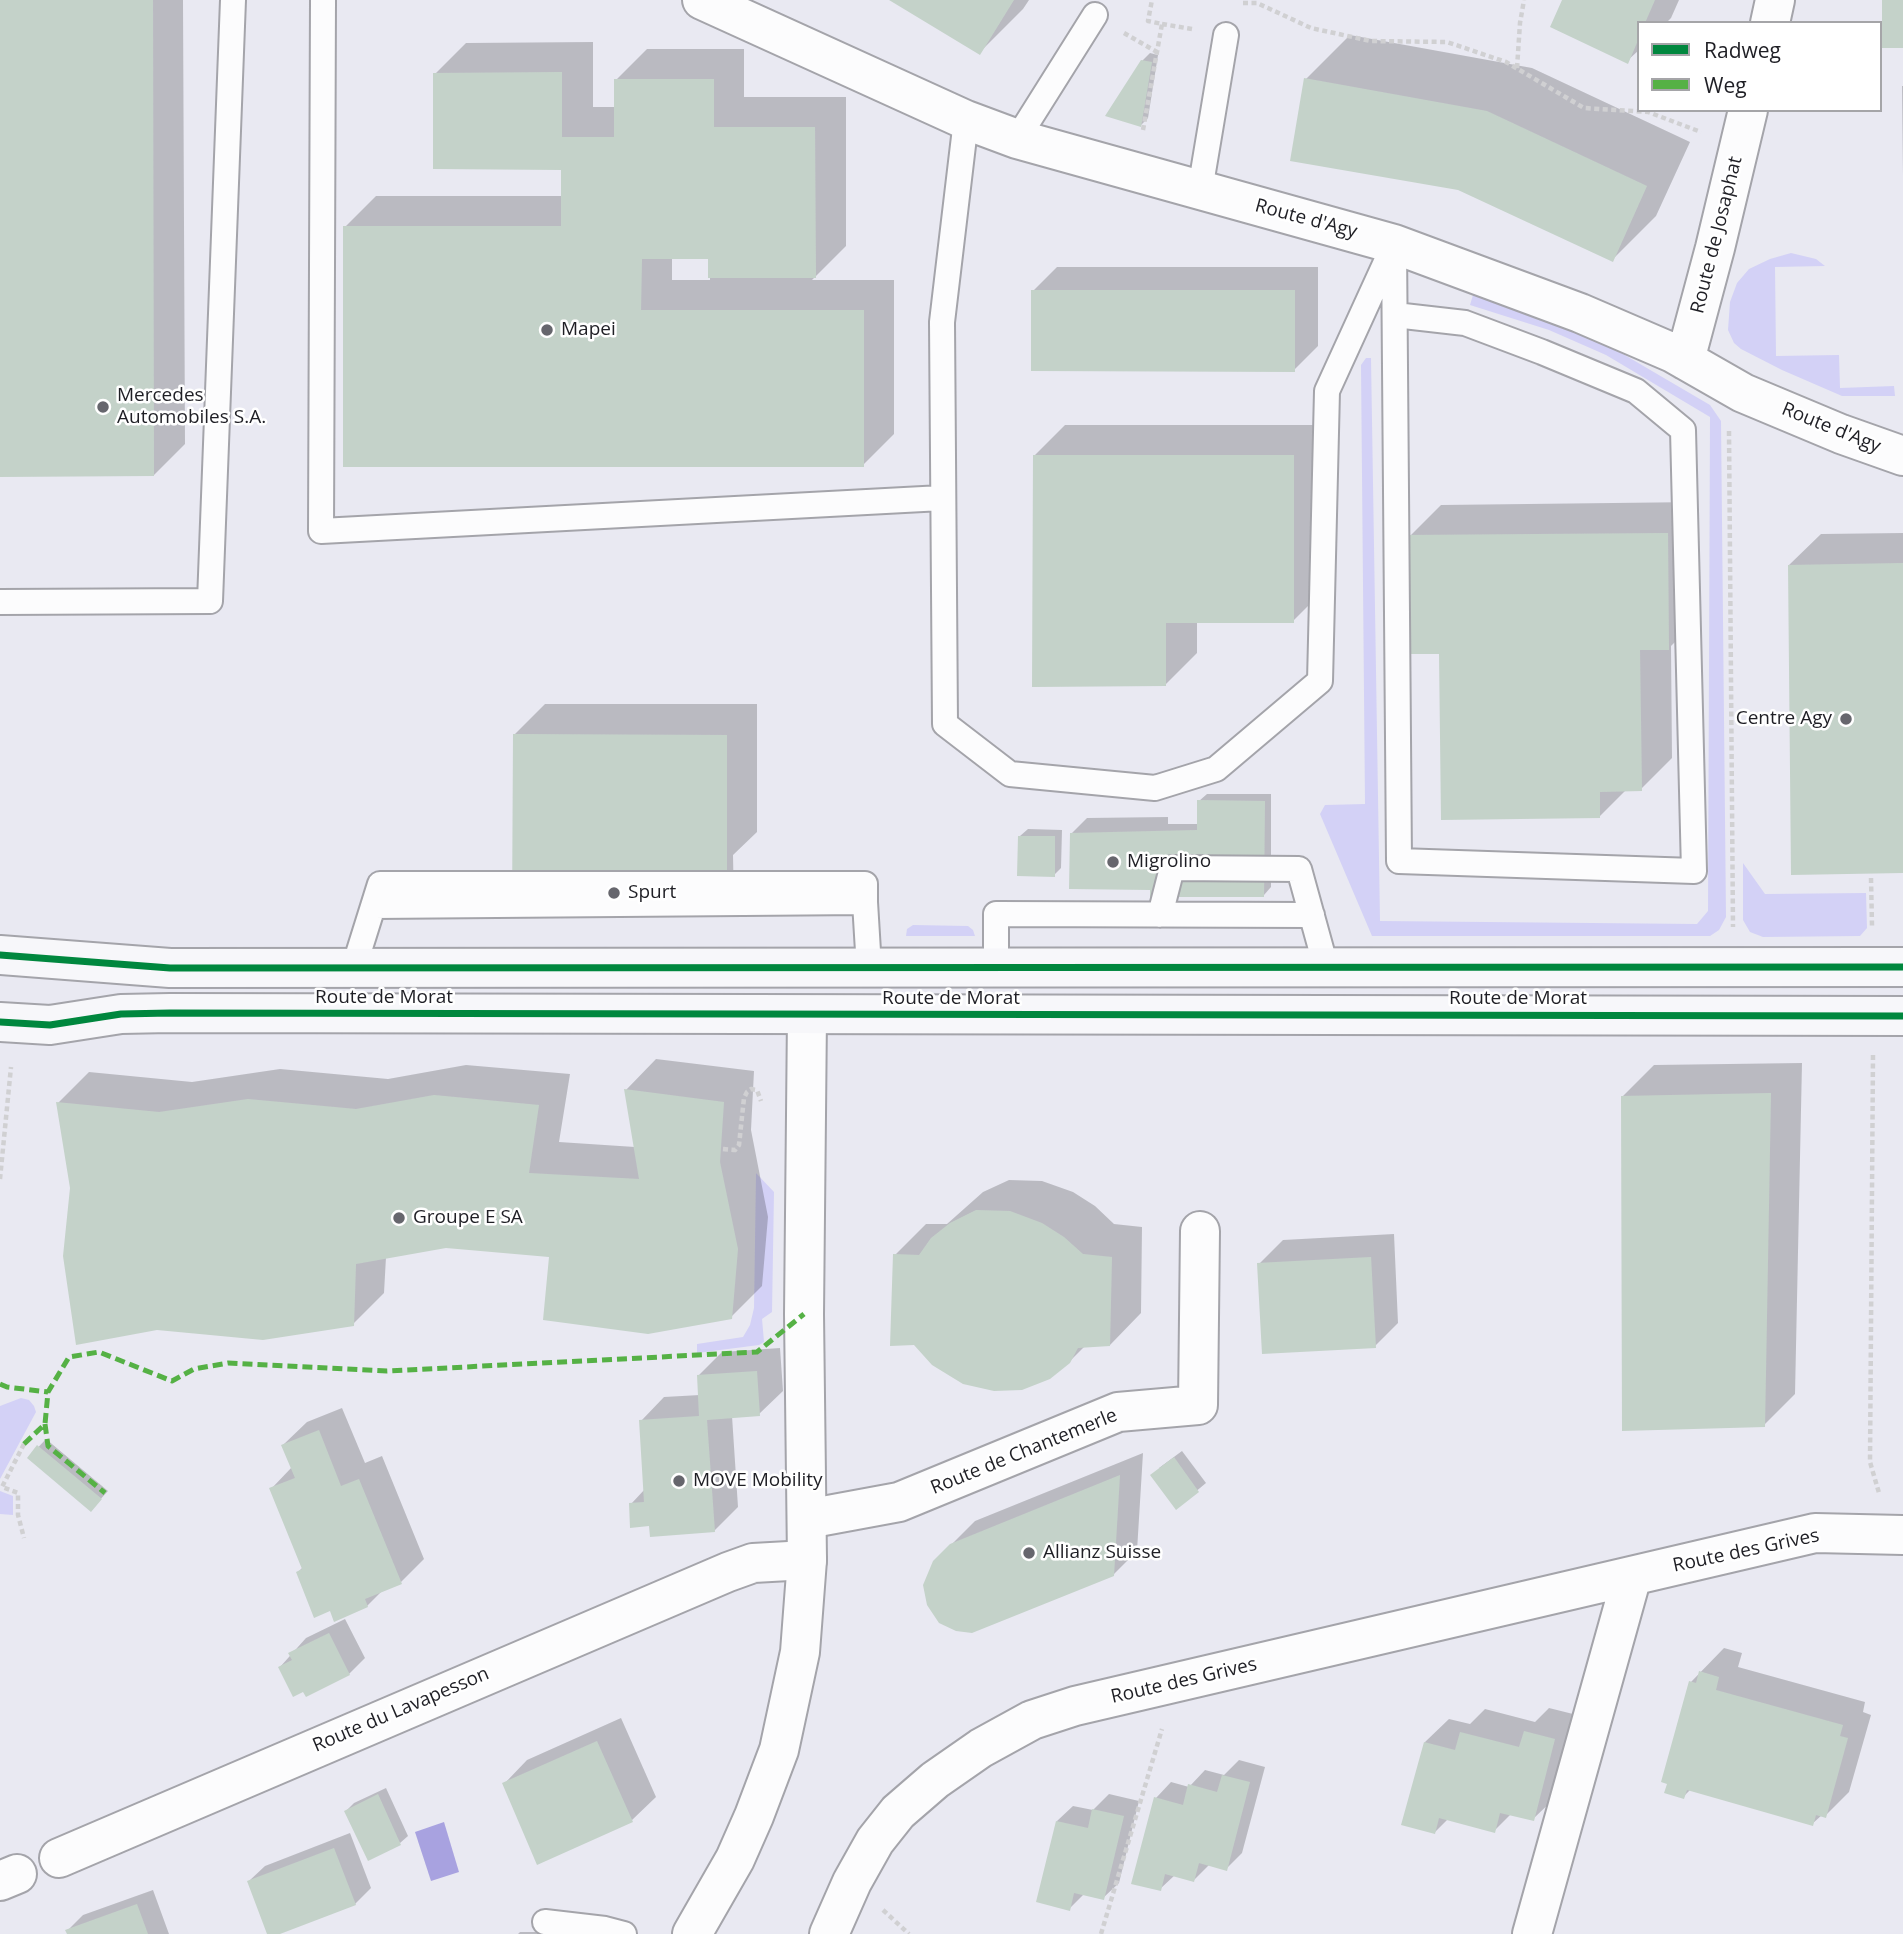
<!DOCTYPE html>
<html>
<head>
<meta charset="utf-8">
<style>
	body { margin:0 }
	#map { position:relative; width:1903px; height:1934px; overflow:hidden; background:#e9e9f2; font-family:"Open Sans",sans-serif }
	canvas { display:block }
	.legend { position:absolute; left:1637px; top:21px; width:245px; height:91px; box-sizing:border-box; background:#fff; border:2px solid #a5a5a8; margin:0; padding:9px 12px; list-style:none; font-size:21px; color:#1f1f25 }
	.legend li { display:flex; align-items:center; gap:14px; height:35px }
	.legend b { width:35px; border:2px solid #a5a5a8 }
</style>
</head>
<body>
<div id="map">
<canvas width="1903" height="1934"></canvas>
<ul class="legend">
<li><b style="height:9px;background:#00873e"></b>Radweg</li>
<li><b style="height:9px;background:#55b145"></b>Weg</li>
</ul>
</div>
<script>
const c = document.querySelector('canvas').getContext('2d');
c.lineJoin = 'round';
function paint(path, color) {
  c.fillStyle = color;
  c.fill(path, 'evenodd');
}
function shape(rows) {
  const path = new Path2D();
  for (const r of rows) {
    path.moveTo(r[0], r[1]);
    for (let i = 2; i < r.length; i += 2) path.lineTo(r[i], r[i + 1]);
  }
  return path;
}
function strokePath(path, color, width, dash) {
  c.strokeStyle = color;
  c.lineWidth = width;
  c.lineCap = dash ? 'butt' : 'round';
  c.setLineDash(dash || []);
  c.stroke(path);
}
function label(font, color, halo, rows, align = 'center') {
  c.font = font + ' "Open Sans",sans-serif';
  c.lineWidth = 5;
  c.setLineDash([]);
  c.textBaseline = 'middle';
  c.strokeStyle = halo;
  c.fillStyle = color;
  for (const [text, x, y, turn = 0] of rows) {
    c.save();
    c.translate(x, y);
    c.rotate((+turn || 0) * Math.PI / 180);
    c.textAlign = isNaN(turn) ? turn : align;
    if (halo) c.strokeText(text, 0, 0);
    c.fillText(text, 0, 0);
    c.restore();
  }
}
const green = shape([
	[1791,253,1816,259,1825,266,1775,267,1776,356,1839,355,1840,388,1894,386,1895,396,1842,396,1782,370,1741,349,1734,343,1728,330,1730,302,1737,283,1749,269,1770,259],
	[1473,295,1553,321,1611,347,1710,405,1721,421,1726,917,1719,930,1710,936,1372,936,1320,814,1325,805,1365,804,1361,365,1366,358,1371,358,1380,921,1697,924,1708,911,1710,417,1606,355,1549,330,1470,305],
	[1743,863,1765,894,1866,893,1867,928,1860,936,1763,937,1750,932,1743,920],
	[913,925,968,926,973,930,975,936,906,936,907,929],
	[756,1173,774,1192,772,1312,762,1319,764,1342,759,1345,697,1353,697,1344,743,1337,750,1325,754,1308],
	[21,1398,29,1400,34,1406,36,1412,0,1479,0,1406],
	[0,1491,13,1496,13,1515,0,1514]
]);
const water = shape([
	[444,1822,459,1872,431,1881,415,1832]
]);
const shadow = shape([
	[0,0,183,0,185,444,154,475,0,475],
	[892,0,1029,0,1023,9,979,53],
	[1564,0,1679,0,1671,18,1666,23,1639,23,1639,50,1627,61],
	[1350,35,1532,68,1690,142,1656,216,1612,260,1306,79],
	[593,42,593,107,616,107,616,80,647,49,744,49,744,97,846,97,846,246,812,280,894,280,894,434,863,465,345,227,376,196,563,196,563,168,435,74,466,43],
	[672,258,710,258,710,280,672,280],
	[1150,53,1158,55,1148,118,1141,125,1142,61],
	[1902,86,1903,86,1903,177],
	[1057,267,1318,267,1318,346,1294,370,1033,291],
	[1065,425,1325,425,1324,590,1293,621,1197,621,1197,653,1166,684,1034,456],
	[1698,502,1700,617,1671,646,1672,758,1641,789,1626,790,1599,817,1410,536,1441,505],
	[1903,533,1903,872,1789,565,1821,534],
	[545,704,757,704,757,832,733,855,734,906,514,735],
	[1207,794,1271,794,1271,887,1264,895,1151,888,1071,834,1087,818,1168,817,1168,824,1199,824,1199,801],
	[1028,829,1062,830,1061,868,1054,875,1020,836],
	[656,1059,754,1071,751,1130,768,1217,762,1286,731,1317,551,1255,446,1247,386,1257,384,1293,353,1324,71,1188,58,1103,89,1072,192,1082,280,1069,388,1079,466,1065,570,1074,559,1142,635,1147,626,1090],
	[1802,1063,1795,1394,1764,1425,1623,1096,1654,1065],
	[1009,1180,1042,1181,1073,1192,1095,1206,1114,1224,1142,1227,1141,1313,1110,1345,1085,1346,1069,1362,895,1255,926,1224,947,1224,983,1192],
	[1394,1234,1398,1323,1375,1346,1259,1264,1283,1240],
	[780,1348,783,1391,759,1414,732,1416,738,1507,714,1531,651,1524,631,1504,645,1489,641,1421,664,1397,700,1395,698,1376,722,1352],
	[342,1408,365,1463,382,1456,424,1559,401,1582,384,1589,367,1606,331,1609,298,1572,303,1567,271,1489,292,1467,283,1445,307,1422],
	[46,1439,108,1491,98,1502,29,1457],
	[1182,1451,1206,1483,1176,1508,1159,1468],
	[1143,1453,1137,1551,1113,1575,934,1562,975,1521],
	[345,1619,365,1658,349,1674,280,1667,306,1638],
	[1724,1648,1742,1653,1738,1667,1865,1702,1863,1712,1871,1715,1849,1792,1825,1816,1822,1815,1812,1824,1690,1790,1683,1797,1691,1682],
	[1549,1708,1577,1715,1557,1796,1533,1819,1511,1814,1494,1831,1448,1819,1435,1832,1425,1742,1449,1719,1470,1724,1485,1709,1535,1722],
	[621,1718,656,1797,632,1820,504,1784,527,1760],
	[1239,1760,1265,1767,1242,1853,1226,1869,1210,1864,1194,1880,1175,1875,1160,1889,1156,1798,1171,1782,1189,1787,1205,1770,1224,1775],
	[386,1788,408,1836,400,1843,346,1811,354,1803],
	[1109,1794,1139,1801,1119,1883,1103,1898,1084,1894,1069,1909,1057,1821,1073,1806,1093,1810],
	[350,1833,371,1888,355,1904,275,1934,269,1934,249,1881,265,1866],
	[153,1890,169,1934,69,1934,67,1931,83,1915],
	[520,1932,618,1932,618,1934,518,1934]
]);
const building = shape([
	[0,0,153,0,154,476,0,477],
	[889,0,1014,0,980,55],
	[1562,0,1655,0,1645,23,1639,23,1639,38,1628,64,1550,27],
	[1882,0,1903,0,1903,48,1882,48],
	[1141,60,1152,62,1141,127,1105,116],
	[562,72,562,137,614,137,614,79,714,79,714,127,815,127,816,278,708,278,708,259,642,259,641,310,864,310,864,467,343,467,343,226,561,226,561,170,433,169,433,73],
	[1304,78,1487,111,1647,186,1613,262,1458,190,1290,161],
	[1031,290,1295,290,1295,372,1031,371],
	[1033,455,1294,455,1294,623,1166,623,1166,686,1032,687],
	[1668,533,1669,650,1640,650,1642,791,1600,792,1600,818,1441,820,1439,654,1409,654,1408,535],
	[1903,563,1903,873,1791,875,1788,565],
	[513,734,727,735,727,916,512,915],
	[1197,800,1265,801,1264,897,1150,897,1150,890,1069,889,1070,833,1197,830],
	[1018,836,1055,836,1055,877,1017,876],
	[624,1089,724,1102,720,1162,738,1249,732,1319,648,1334,543,1320,549,1257,446,1248,356,1264,354,1326,263,1340,157,1330,76,1345,63,1256,70,1188,56,1102,159,1112,248,1099,356,1109,434,1095,539,1105,529,1173,639,1179],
	[1771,1093,1765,1427,1622,1431,1621,1096],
	[976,1210,1010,1211,1042,1223,1064,1237,1083,1254,1112,1257,1110,1346,1078,1348,1070,1363,1050,1379,1022,1390,994,1391,963,1384,932,1365,914,1345,890,1346,893,1254,919,1255,931,1238,950,1223],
	[1371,1257,1376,1348,1262,1354,1257,1263],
	[757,1371,760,1416,707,1420,715,1532,650,1537,649,1526,630,1528,629,1503,644,1502,639,1420,699,1416,697,1375],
	[319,1430,341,1486,359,1479,402,1584,365,1599,368,1607,334,1622,330,1611,314,1618,296,1572,302,1569,269,1488,295,1478,281,1445],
	[37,1445,102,1499,91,1512,27,1458],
	[1174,1457,1199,1492,1176,1510,1150,1475],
	[1120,1475,1114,1576,972,1633,956,1631,939,1623,927,1605,923,1585,933,1561,950,1544],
	[329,1633,350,1675,306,1697,303,1692,293,1697,278,1667,292,1660,288,1653],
	[1699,1671,1719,1677,1716,1690,1843,1725,1840,1736,1848,1738,1826,1818,1816,1815,1813,1826,1687,1790,1684,1799,1664,1793,1667,1784,1661,1782,1689,1681,1696,1683],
	[1524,1731,1555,1739,1534,1821,1500,1813,1495,1833,1439,1818,1435,1834,1401,1825,1424,1742,1455,1750,1460,1732,1519,1747],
	[597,1741,633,1822,537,1865,502,1783],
	[1222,1775,1250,1782,1227,1871,1199,1863,1194,1882,1165,1874,1161,1891,1131,1884,1154,1797,1183,1805,1188,1784,1217,1792],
	[378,1794,401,1845,368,1861,344,1811],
	[1092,1809,1124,1816,1104,1900,1074,1893,1070,1911,1036,1902,1056,1821,1088,1828],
	[334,1848,356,1905,280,1934,267,1934,247,1881],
	[137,1904,148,1934,67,1934,65,1930]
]);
const path = shape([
	[1243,3,1257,3,1311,28,1371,41,1447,42,1506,62,1584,108,1648,112,1701,132],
	[1162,24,1192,29],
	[1124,33,1157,52],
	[1517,68,1520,23,1524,0],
	[1143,130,1162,24,1148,21,1152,0],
	[1729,431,1733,927],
	[1871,878,1872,926],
	[1873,1055,1870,1462,1879,1493],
	[723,1149,735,1150,739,1145,744,1098,747,1092,751,1089,757,1090,761,1101],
	[0,1179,11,1067],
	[24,1444,2,1487,18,1493,18,1515,24,1538],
	[883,1910,909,1934],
	[1101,1934,1162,1729]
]);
const service = shape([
	[323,0,321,531,942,498],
	[966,120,942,322,945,724,1010,774,1155,788,1216,769,1320,681,1327,391,1391,251],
	[1017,139,1095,15],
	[1200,190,1226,35],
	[1394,244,1399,861,1694,871,1683,430,1636,391,1542,352,1465,323,1395,315],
	[0,602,210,601,233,0],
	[374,906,865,902,869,968],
	[1160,915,1172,868,1299,869,1326,967],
	[354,967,380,884,865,884,865,902],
	[996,967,996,914,1312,915],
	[545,1922,605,1929,624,1934]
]);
const minor = shape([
	[702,0,966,120,1017,139,1394,244,1580,313,1673,353,1743,393,1841,434,1903,456],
	[1770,23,1775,0],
	[1685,360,1715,248,1748,110],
	[807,1519,899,1502,1118,1412,1198,1405,1200,1231],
	[59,1858,728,1572,753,1563,807,1560],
	[0,1881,17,1874],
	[829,1934,852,1882,875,1841,898,1812,935,1780,981,1748,1032,1720,1075,1706,1815,1533,1903,1535],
	[1532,1934,1632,1576]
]);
const tertiary = shape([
	[692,1934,735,1859,754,1816,779,1750,800,1652,807,1560,804,1314,807,1015]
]);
const secondary = shape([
	[0,955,170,968,1903,967],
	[0,1022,50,1025,121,1014,170,1013,1903,1016]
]);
const quiet = shape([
	[0,1384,7,1387,48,1392],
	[45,1424,48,1446,105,1493],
	[24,1444,45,1424,48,1392,69,1357,99,1352,172,1381,194,1369,228,1363,387,1371,757,1352,804,1314]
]);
const cycleway = shape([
	[0,955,170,968,1903,967],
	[0,1022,50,1025,121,1014,170,1013,1903,1016]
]);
const markers = [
	[547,330,7,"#66666d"],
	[103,407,7,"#66666d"],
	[1846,719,7,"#66666d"],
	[1113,862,7,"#66666d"],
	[614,893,7,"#66666d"],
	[399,1218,7,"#66666d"],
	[679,1481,7,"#66666d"],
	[1029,1553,7,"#66666d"]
];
const streetNames = [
	["Route d'Agy",1306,219,15],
	["Route de Josaphat",1717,235,-76],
	["Route d'Agy",1831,428,22],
	["Route de Morat",384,998],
	["Route de Morat",951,999],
	["Route de Morat",1518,999],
	["Route de Chantemerle",1024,1452,-22],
	["Route des Grives",1746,1551,-12],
	["Route des Grives",1184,1681,-13],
	["Route du Lavapesson",401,1710,-23]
];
const poiNames = [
	["Mapei",561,330],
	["Mercedes",117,396],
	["Automobiles S.A.",117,418],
	["Centre Agy",1832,719,"right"],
	["Migrolino",1127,862],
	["Spurt",628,893],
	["Groupe E SA",413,1218],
	["MOVE Mobility",693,1481],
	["Allianz Suisse",1043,1553]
];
paint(green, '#d3d1f6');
paint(water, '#a8a2e0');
paint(shadow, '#0003');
paint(building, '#c4d2c9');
strokePath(service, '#a4a4aa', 28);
strokePath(minor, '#a4a4aa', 42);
strokePath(tertiary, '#a4a4aa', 42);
strokePath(secondary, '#a4a4aa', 42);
strokePath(path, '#d0d0d2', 4.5, [5, 3.5]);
strokePath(service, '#fcfcfd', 24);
strokePath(minor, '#fcfcfd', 38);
strokePath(tertiary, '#fcfcfd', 38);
strokePath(secondary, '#f7f7fa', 38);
strokePath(quiet, '#55b145', 5, [10, 5]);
strokePath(cycleway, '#00873e', 7);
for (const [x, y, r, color] of markers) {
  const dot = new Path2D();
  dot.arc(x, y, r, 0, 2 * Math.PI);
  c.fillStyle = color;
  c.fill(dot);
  strokePath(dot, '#fff', 2.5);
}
label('19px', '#1f1f25', '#fff', streetNames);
label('19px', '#1f1f25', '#fff', poiNames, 'left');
</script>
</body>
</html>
